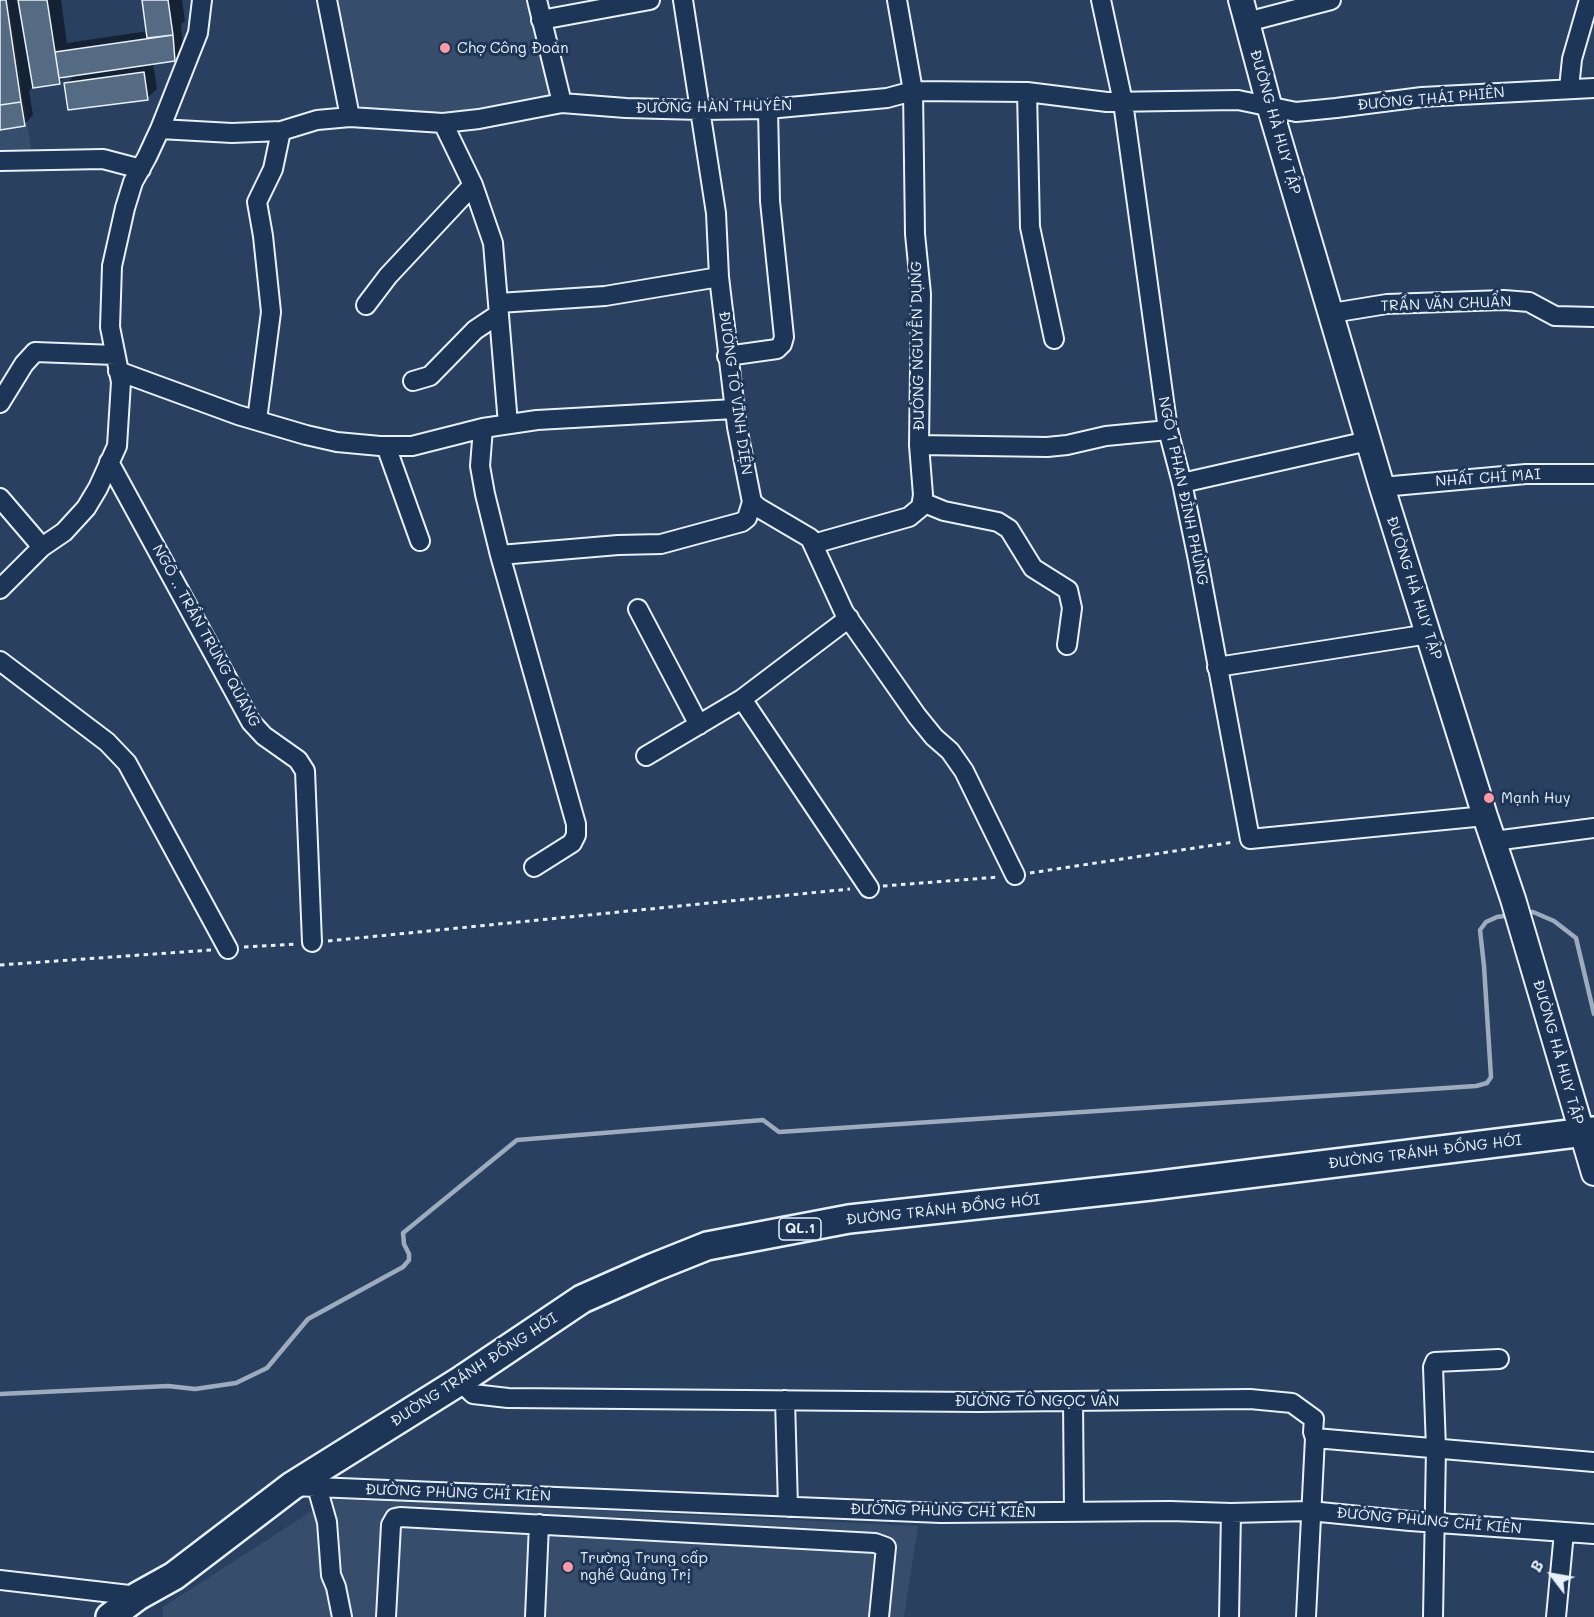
<!DOCTYPE html>
<html>
<head>
<meta charset="utf-8">
<style>
	body { margin:0 }
	#map { position:relative; width:1594px; height:1617px; overflow:hidden; background:#294061; font-family:Mali,sans-serif }
	canvas { display:block }
	.north { position:absolute; left:1522px; top:1545px; width:60px; height:60px; -webkit-text-stroke:4px #1d3557; paint-order:stroke; rotate:301deg; font-size:16px; font-weight:700; line-height:24px; text-align:center; color:#e8f1f8 }
	.north::after { content:''; display:block; margin:auto; width:21px; height:27px; background:#e8f1f8; clip-path:polygon(50% 0,100% 100%,50% 72%,0 100%) }
</style>
</head>
<body>
<div id="map">
<canvas width="1594" height="1617"></canvas>
<div class="north">B</div>
</div>
<script>
const c = document.querySelector('canvas').getContext('2d');
c.lineJoin = 'round';
function paint(path, color) {
  c.fillStyle = color;
  c.fill(path, 'evenodd');
}
function shape(rows) {
  const path = new Path2D();
  for (const r of rows) {
    path.moveTo(r[0], r[1]);
    for (let i = 2; i < r.length; i += 2) path.lineTo(r[i], r[i + 1]);
  }
  return path;
}
function strokePath(path, color, width, dash) {
  c.strokeStyle = color;
  c.lineWidth = width;
  c.lineCap = dash ? 'butt' : 'round';
  c.setLineDash(dash || []);
  c.stroke(path);
}
function label(font, color, halo, rows, align = 'center') {
  c.font = font + ' Mali,sans-serif';
  c.lineWidth = 6;
  c.setLineDash([]);
  c.textBaseline = 'middle';
  c.strokeStyle = halo;
  c.fillStyle = color;
  for (const [text, x, y, turn = 0] of rows) {
    c.save();
    c.translate(x, y);
    c.rotate((+turn || 0) * Math.PI / 180);
    c.textAlign = isNaN(turn) ? turn : align;
    if (halo) c.strokeText(text, 0, 0);
    c.fillText(text, 0, 0);
    c.restore();
  }
}
const built = shape([
	[0,0,8,0,32,154,0,155],
	[337,0,537,0,551,96,445,115,359,112],
	[341,1492,546,1508,918,1526,904,1617,163,1617,163,1607]
]);
const shadow = shape([
	[0,0,61,0,67,43,148,31,144,0,182,0,185,21,181,24,183,50,174,60,153,63,157,89,147,98,66,84,76,74,67,75,59,83,32,87,29,91,33,115,24,125,0,128]
]);
const stream = shape([
	[1526,913,1533,912,1554,921,1576,938,1594,1014],
	[0,1394,168,1386,195,1389,236,1383,267,1368,308,1319,403,1267,409,1260,409,1254,404,1244,403,1233,517,1140,763,1120,779,1132,1476,1086,1487,1083,1491,1077,1484,966,1480,930,1486,922,1497,917,1511,915]
]);
const building = shape([
	[0,0,6,0,21,102,0,105,0,0],
	[18,0,47,0,60,84,33,88,18,0],
	[142,0,168,0,173,35,147,38,142,0],
	[173,35,175,61,59,78,55,52,173,35],
	[144,72,148,100,68,110,64,83,144,72],
	[21,102,25,126,0,130,0,105,21,102]
]);
const path = shape([
	[1030,873,1234,842],
	[883,886,999,877],
	[328,941,850,889],
	[244,947,297,944],
	[0,965,211,950]
]);
const minor = shape([
	[327,0,350,117],
	[537,0,562,103],
	[683,0,716,213,719,277,737,427,752,502,759,508,810,538,844,612,917,716,934,737,950,751,964,771,1015,875],
	[1101,0,1123,102,1168,430,1182,483,1197,555,1250,839,1485,816],
	[541,20,650,0],
	[1247,22,1331,0],
	[1569,88,1572,59,1589,0],
	[1027,92,1030,227,1054,339],
	[443,123,473,185,493,243,508,424],
	[160,129,232,133,281,131,317,120,350,117,443,123,479,119,562,103,626,108,700,110,768,109,887,98,913,91,1027,92,1107,102,1238,100,1296,112,1336,108,1422,97,1594,88],
	[0,161,103,159,141,169],
	[499,303,605,296,719,277],
	[366,305,388,276,473,185],
	[1332,313,1387,304,1504,300,1529,302,1555,316,1594,317],
	[727,356,777,349,782,344,784,337,770,201,768,109],
	[118,371,238,415,306,435,337,442,380,446,412,446,483,428,537,420,734,409],
	[413,381,430,376,475,330,499,314],
	[0,403,24,364,35,352,115,355],
	[257,420,271,312,263,236,257,202,273,169,281,131],
	[483,428,480,466,485,494,500,555,576,824,576,835,572,843,534,867],
	[919,445,1047,447,1067,445,1106,436,1168,430],
	[386,446,420,541],
	[109,462,251,722,264,736,298,760,305,771,312,942],
	[1182,483,1368,441],
	[1382,487,1526,474,1594,474],
	[0,498,42,547],
	[922,502,944,511,998,522,1009,529,1033,568,1068,590,1072,608,1067,645],
	[813,544,909,517,921,507,923,495,919,445,921,294,915,234,913,91,897,0],
	[500,555,618,545,661,544,742,522,747,518,752,502],
	[0,589,42,547,64,532,86,508,98,488,117,446,121,382,110,327,112,266,125,208,133,182,147,157,160,129,198,33,202,0],
	[638,609,699,725],
	[0,661,107,742,127,763,228,949],
	[1217,667,1429,634],
	[742,699,869,888],
	[646,756,742,699,849,618],
	[1494,841,1594,828],
	[460,1381,473,1394,508,1398,978,1402,1250,1399,1292,1403,1314,1419,1313,1432,1315,1438,1594,1462],
	[785,1400,788,1507],
	[1073,1401,1074,1512],
	[292,1486,941,1513,1170,1511,1231,1513,1310,1511,1410,1521,1594,1534],
	[317,1487,327,1522,331,1575,336,1587,342,1617],
	[0,1580,138,1596],
	[386,1617,391,1525,395,1518,400,1517,875,1543,886,1547,879,1617],
	[535,1617,539,1524],
	[1229,1617,1231,1513],
	[1306,1617,1315,1438],
	[1433,1617,1436,1448,1433,1367,1435,1362,1499,1359],
	[1556,1617,1564,1532]
]);
const major = shape([
	[1241,0,1269,105,1382,487,1485,816,1513,899,1594,1173]
]);
const highway = shape([
	[110,1617,138,1596,174,1576,292,1486,460,1381,582,1299,652,1268,707,1246,849,1219,1151,1186,1594,1131]
]);
const markers = [
	[445,48,6,"#ff9aa2"],
	[1489,798,6,"#ff9aa2"],
	[568,1567,6,"#ff9aa2"]
];
const shields = [
	[800,1229,42]
];
const shieldNames = [
	["QL.1",800,1229]
];
const poiNames = [
	["Chợ Công Đoàn",457,48],
	["Mạnh Huy",1501,798],
	["Trường Trung cấp",580,1558],
	["nghề Quảng Trị",580,1575]
];
const streetNames = [
	["ĐƯỜNG THÁI PHIÊN",1431,99,-5],
	["ĐƯỜNG HÀN THUYÊN",714,107,-1],
	["ĐƯỜNG HÀ HUY TẬP",1275,122,74],
	["TRẦN VĂN CHUẨN",1446,304,-2],
	["ĐƯỜNG NGUYỄN DỤNG",918,346,-91],
	["ĐƯỜNG TÔ VĨNH DIỆN",735,393,82],
	["NHẤT CHÍ MAI",1488,478,-4],
	["NGÕ 1 PHAN ĐÌNH PHÙNG",1183,491,78],
	["ĐƯỜNG HÀ HUY TẬP",1414,588,72],
	["NGÕ .. TRẦN TRÙNG QUANG",206,636,61],
	["ĐƯỜNG HÀ HUY TẬP",1558,1052,74],
	["ĐƯỜNG TRÁNH ĐỒNG HỚI",1425,1152,-7],
	["ĐƯỜNG TRÁNH ĐỒNG HỚI",943,1210,-6],
	["ĐƯỜNG TRÁNH ĐỒNG HỚI",474,1370,-33],
	["ĐƯỜNG TÔ NGỌC VÂN",1037,1401],
	["ĐƯỜNG PHÙNG CHÍ KIÊN",458,1493,2],
	["ĐƯỜNG PHÙNG CHÍ KIÊN",943,1511,1],
	["ĐƯỜNG PHÙNG CHÍ KIÊN",1429,1521,5]
];
paint(built, '#364d6b');
paint(shadow, '#0007');
strokePath(stream, '#9dabbd', 4.5);
paint(building, '#556a83');
strokePath(building, '#e8f1f8', 1.5);
strokePath(minor, '#e8f1f8', 22);
strokePath(major, '#e8f1f8', 28);
strokePath(highway, '#e8f1f8', 32);
strokePath(path, '#e8f1f8', 3, [4.5, 4.5]);
strokePath(minor, '#1d3557', 18);
strokePath(major, '#1d3557', 24);
strokePath(highway, '#1d3557', 27);
for (const [x, y, r, color] of markers) {
  const dot = new Path2D();
  dot.arc(x, y, r, 0, 2 * Math.PI);
  c.fillStyle = color;
  c.fill(dot);
  strokePath(dot, '#1d3557', 2);
}
for (const [x, y, w] of shields) {
  const box = new Path2D();
  box.roundRect(x - w / 2, y - 11, w, 22, 4.5);
  c.fillStyle = '#1d3557';
  c.fill(box);
  strokePath(box, '#e8f1f8', 1.5);
}
label('bold 14px', '#e8f1f8', null, shieldNames);
label('15px', '#e8f1f8', '#1d3557', poiNames, 'left');
label('15px', '#e8f1f8', '#1d3557', streetNames);
</script>
</body>
</html>
